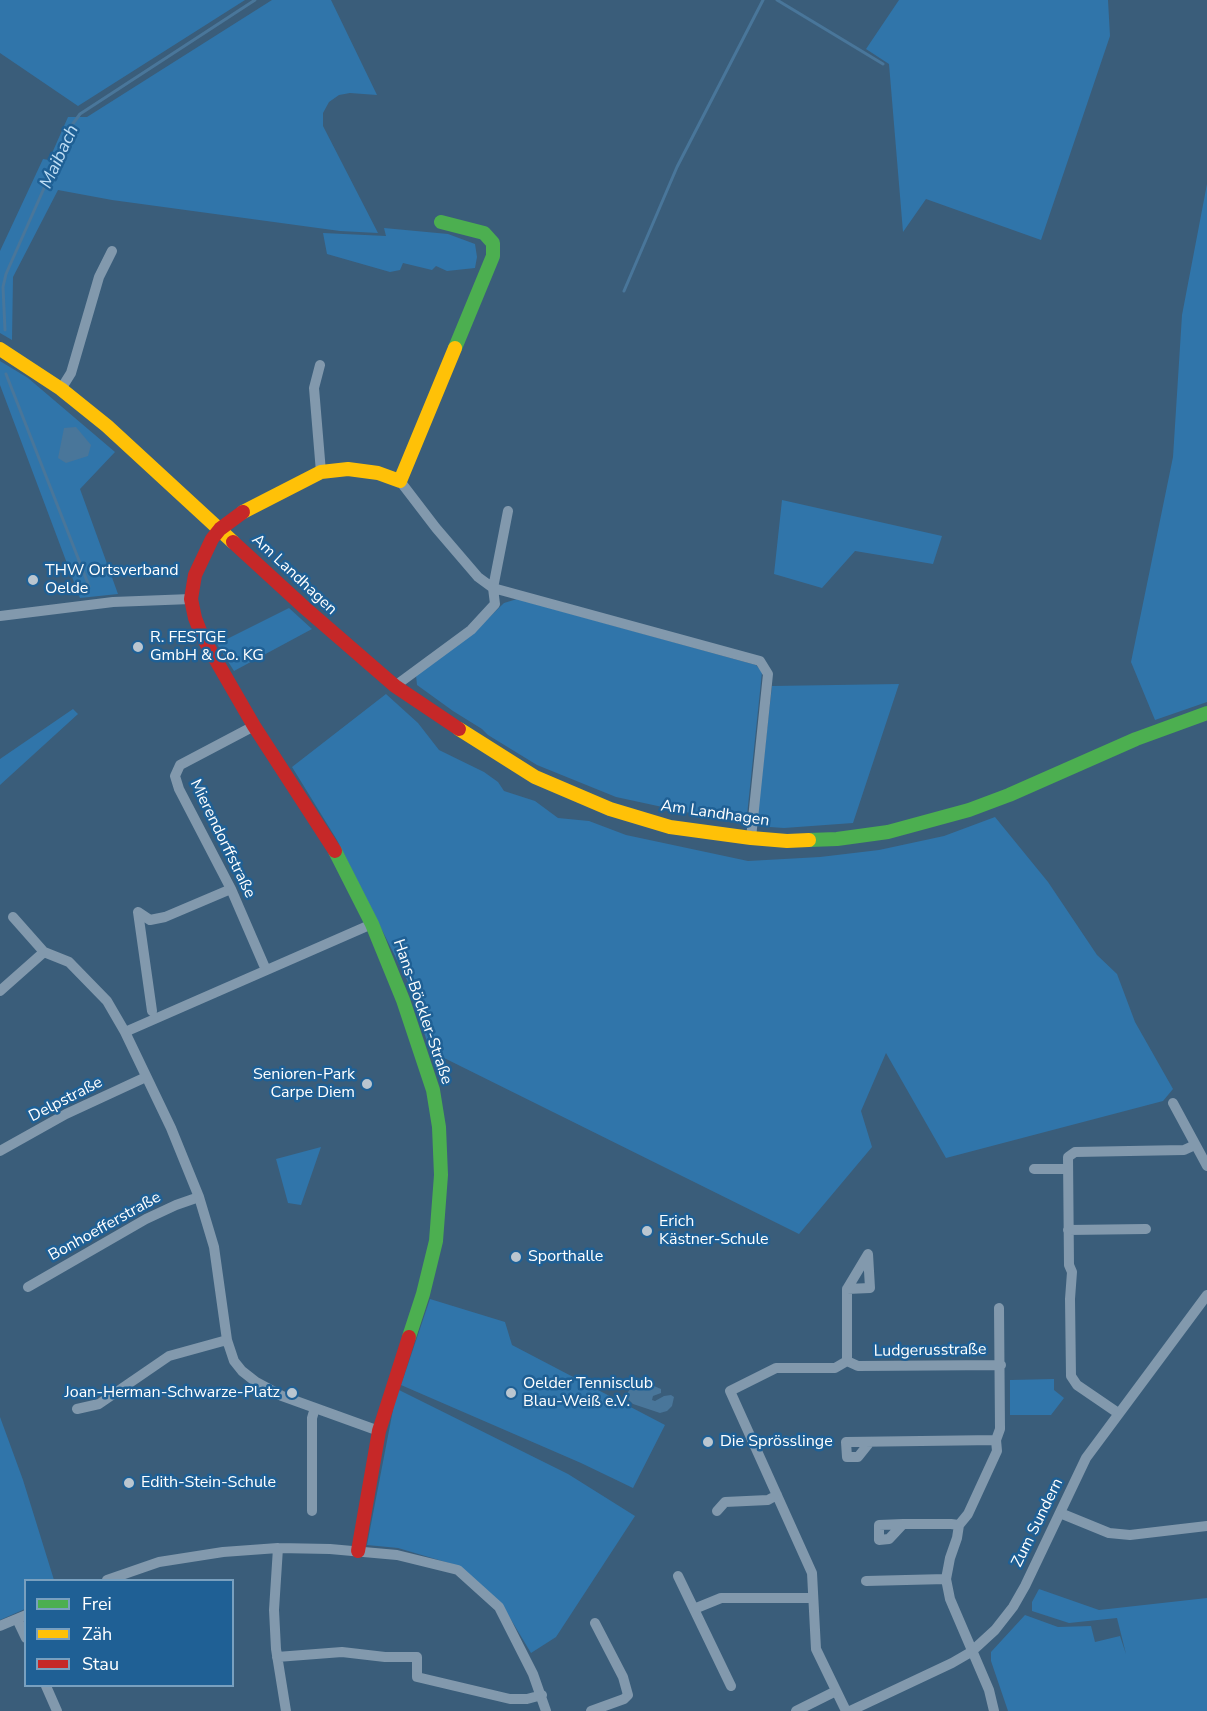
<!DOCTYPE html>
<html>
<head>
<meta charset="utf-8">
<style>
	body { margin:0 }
	#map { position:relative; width:1207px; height:1711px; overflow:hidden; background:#3a5d7a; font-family:"Nunito Sans",sans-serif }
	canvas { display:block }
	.legend { position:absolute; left:24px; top:1579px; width:210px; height:108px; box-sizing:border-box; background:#1f6095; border:2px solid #79a0bf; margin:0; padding:8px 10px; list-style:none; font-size:18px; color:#fff }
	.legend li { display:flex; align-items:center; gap:12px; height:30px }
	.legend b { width:30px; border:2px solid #79a0bf }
</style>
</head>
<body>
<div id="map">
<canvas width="1207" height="1711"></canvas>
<ul class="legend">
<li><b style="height:8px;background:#4caf50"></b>Frei</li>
<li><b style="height:8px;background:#ffc107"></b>Zäh</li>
<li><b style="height:8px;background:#c62828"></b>Stau</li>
</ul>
</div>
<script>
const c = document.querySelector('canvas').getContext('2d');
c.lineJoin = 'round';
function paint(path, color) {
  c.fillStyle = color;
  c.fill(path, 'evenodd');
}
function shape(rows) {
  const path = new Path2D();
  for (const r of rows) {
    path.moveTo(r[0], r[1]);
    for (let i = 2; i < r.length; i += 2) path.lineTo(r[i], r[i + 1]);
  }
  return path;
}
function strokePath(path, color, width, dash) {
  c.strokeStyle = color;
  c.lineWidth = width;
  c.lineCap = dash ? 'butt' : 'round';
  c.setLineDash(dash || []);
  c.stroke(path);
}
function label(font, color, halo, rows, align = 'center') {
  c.font = font + ' "Nunito Sans",sans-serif';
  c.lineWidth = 5;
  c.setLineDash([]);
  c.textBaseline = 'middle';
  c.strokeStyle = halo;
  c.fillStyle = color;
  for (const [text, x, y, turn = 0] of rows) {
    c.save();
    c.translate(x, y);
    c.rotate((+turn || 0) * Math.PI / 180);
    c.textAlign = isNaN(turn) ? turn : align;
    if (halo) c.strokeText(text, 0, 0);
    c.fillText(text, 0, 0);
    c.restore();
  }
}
const green = shape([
	[0,0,245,0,78,106,0,53],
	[272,0,331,0,377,95,350,93,339,95,329,102,323,113,323,126,378,233,340,231,112,200,58,190,13,277,12,340,0,333,0,251,43,159,49,160,68,117,87,117],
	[899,0,1108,0,1110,36,1041,240,926,199,903,232,889,64,866,49],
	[1207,184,1207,702,1155,720,1131,662,1173,457,1182,315],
	[384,228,448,234,475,244,477,257,475,268,447,271,436,266,432,270,403,263,400,270,390,272,327,254,323,233,386,236],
	[0,361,28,378,115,452,80,489,118,594,80,598,0,385],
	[782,500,942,536,933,564,855,551,822,588,774,574],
	[517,599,756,665,762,672,746,825,616,797,537,765,488,735,482,729,453,711,417,685,416,675,472,634,504,603],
	[289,608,312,629,234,671,217,644],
	[899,684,853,823,784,828,756,826,772,686],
	[386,694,418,723,439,750,484,772,498,782,504,791,535,801,558,818,589,821,626,835,748,861,820,857,879,850,944,836,995,817,1048,882,1097,955,1117,974,1135,1022,1173,1089,1163,1101,946,1158,886,1053,861,1111,872,1147,799,1234,430,1051,408,982,337,840,292,767],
	[73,709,78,714,0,785,0,759],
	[321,1147,301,1205,288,1203,276,1159],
	[430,1299,505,1322,512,1345,665,1425,633,1488,581,1463,401,1385],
	[1054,1379,1054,1390,1064,1398,1051,1415,1010,1415,1010,1380],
	[397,1389,568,1474,635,1516,556,1637,531,1653,501,1603,459,1566,398,1548,367,1545],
	[0,1417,23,1480,54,1580,26,1580,25,1609,0,1620],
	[1039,1589,1099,1610,1207,1598,1207,1711,1008,1711,991,1661,991,1652,1025,1615,1058,1627,1091,1626,1095,1642,1120,1636,1126,1654,1117,1618,1069,1623,1032,1611,1032,1602]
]);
const water = shape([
	[76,427,91,445,88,456,66,463,58,458,64,428],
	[642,1381,661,1389,661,1393,653,1396,652,1400,655,1401,664,1396,671,1395,674,1397,672,1406,667,1411,660,1413,633,1404,627,1398,628,1392,632,1386]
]);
const stream = shape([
	[777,0,883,64],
	[624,291,677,167,763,0],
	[5,330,3,287,6,274,72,125,80,114,255,0],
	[6,374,89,586]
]);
const street = shape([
	[320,365,314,388,321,472],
	[61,389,71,373,99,277,112,251],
	[400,481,436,528,478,577,493,588,760,661,768,674,751,838],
	[0,616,113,602,191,599],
	[395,686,471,630,495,604,493,588,508,511],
	[254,726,180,765,175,776,179,789,231,889,266,970],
	[13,917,44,952],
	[0,991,44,952,69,962,107,1001,125,1032,171,1128,199,1197,214,1247,227,1340,234,1361,242,1371,256,1382,282,1396,379,1431],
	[152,1011,138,912,150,920,165,917,231,889],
	[125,1032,372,924],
	[1173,1103,1207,1166],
	[0,1151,66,1114,146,1077],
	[1034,1169,1067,1169],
	[1068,1230,1146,1229],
	[28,1287,146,1219,176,1205,199,1197],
	[847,1361,847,1289,868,1254,870,1288,847,1289],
	[847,1361,858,1366,1001,1365],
	[77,1409,99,1404,169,1356,227,1340],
	[1118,1413,1077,1385,1071,1376,1070,1299,1072,1272,1069,1265,1068,1157,1075,1152,1184,1150,1195,1145],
	[870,1442,858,1457,847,1457,846,1442,996,1440],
	[312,1511,312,1418,315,1408],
	[717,1511,725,1502,768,1500,777,1495],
	[1060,1513,1109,1533,1130,1535,1207,1526],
	[903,1524,889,1539,879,1540,879,1525,903,1524,951,1524,959,1525],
	[278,1548,274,1610,276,1649,286,1711],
	[678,1576,731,1686],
	[107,1580,159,1562,223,1552,278,1548,330,1549,397,1555,458,1570,499,1607,533,1674,546,1711],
	[866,1581,946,1579],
	[694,1609,721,1598,813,1598],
	[17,1619,26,1638],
	[0,1626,26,1615],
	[277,1657,342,1652,385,1657,417,1657,417,1677,510,1699,527,1699,542,1695],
	[46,1686,57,1711],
	[591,1711,624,1699,628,1695,623,1677,595,1623],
	[796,1711,836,1691],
	[846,1711,816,1649,812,1573,730,1391,776,1368,835,1368,847,1361],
	[850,1711,952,1663,971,1652,995,1630,1013,1607,1025,1586,1086,1458,1207,1295],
	[994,1711,989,1690,950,1599,946,1579,950,1558,957,1538,959,1525,968,1514,997,1451,996,1440,1000,1429,999,1308]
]);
const fast = shape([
	[441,222,484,233,493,243,493,256,455,348],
	[809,840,837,839,888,832,969,810,1009,795,1136,739,1207,713],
	[335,851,372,924,403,1000,433,1090,439,1127,441,1175,436,1241,423,1294,409,1337]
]);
const slow = shape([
	[0,349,61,389,107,426,233,542],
	[243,512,321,472,348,469,378,473,400,481,455,348],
	[459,729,535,777,610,809,670,827,751,838,787,841,809,840]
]);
const jam = shape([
	[243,512,220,529,212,539,195,575,191,599,195,618,202,636,254,726,335,851],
	[233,542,305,608,395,686,459,729],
	[358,1551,379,1431,409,1337]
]);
const markers = [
	[33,580,6,"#bac6d0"],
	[138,647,6,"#bac6d0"],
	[367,1084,6,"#bac6d0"],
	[647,1231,6,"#bac6d0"],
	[516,1257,6,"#bac6d0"],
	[292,1393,6,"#bac6d0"],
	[511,1393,6,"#bac6d0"],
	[708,1442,6,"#bac6d0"],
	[129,1483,6,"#bac6d0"]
];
const poiNames = [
	["THW Ortsverband",45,571],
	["Oelde",45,589],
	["R. FESTGE",150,638],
	["GmbH & Co. KG",150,656],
	["Senioren-Park",355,1075,"right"],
	["Carpe Diem",355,1093,"right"],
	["Erich",659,1222],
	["Kästner-Schule",659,1240],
	["Sporthalle",528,1257],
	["Oelder Tennisclub",523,1384],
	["Blau-Weiß e.V.",523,1402],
	["Joan-Herman-Schwarze-Platz",280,1393,"right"],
	["Die Sprösslinge",720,1442],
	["Edith-Stein-Schule",141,1483]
];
const streetNames = [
	["Am Landhagen",294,575,43],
	["Am Landhagen",715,814,8],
	["Mierendorffstraße",222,839,64],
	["Hans-Böckler-Straße",422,1012,71],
	["Delpstraße",66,1100,-27],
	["Bonhoefferstraße",105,1227,-29],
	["Ludgerusstraße",930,1351,-1],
	["Zum Sundern",1038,1523,-64]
];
const waterNames = [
	["Maibach",60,157,-65]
];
paint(green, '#3075aa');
paint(water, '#49769a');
strokePath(stream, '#49769a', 3);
strokePath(street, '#8299ad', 10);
strokePath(fast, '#4caf50', 14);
strokePath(slow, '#ffc107', 14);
strokePath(jam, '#c62828', 14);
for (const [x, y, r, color] of markers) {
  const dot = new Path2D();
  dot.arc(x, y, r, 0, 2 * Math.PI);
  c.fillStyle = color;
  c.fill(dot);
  strokePath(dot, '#1f6095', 2);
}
label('16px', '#fff', '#1f6095', poiNames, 'left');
label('16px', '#fff', '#1f6095', streetNames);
label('italic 18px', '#bfdef5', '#1f6095', waterNames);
</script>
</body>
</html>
